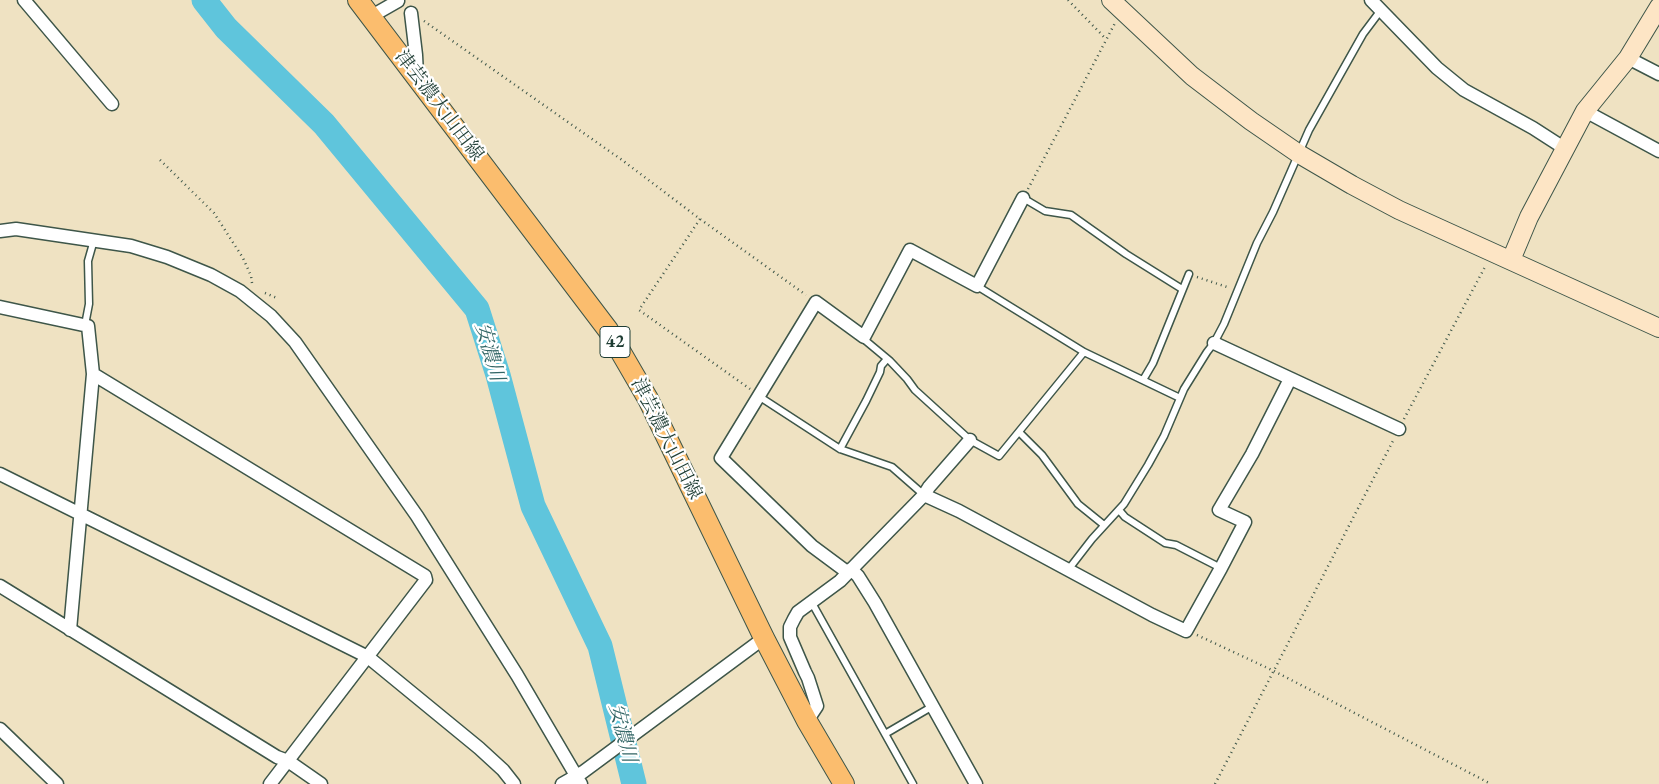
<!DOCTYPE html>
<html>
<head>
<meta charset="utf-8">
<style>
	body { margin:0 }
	canvas { display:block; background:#efe2c2 }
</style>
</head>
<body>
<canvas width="1659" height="784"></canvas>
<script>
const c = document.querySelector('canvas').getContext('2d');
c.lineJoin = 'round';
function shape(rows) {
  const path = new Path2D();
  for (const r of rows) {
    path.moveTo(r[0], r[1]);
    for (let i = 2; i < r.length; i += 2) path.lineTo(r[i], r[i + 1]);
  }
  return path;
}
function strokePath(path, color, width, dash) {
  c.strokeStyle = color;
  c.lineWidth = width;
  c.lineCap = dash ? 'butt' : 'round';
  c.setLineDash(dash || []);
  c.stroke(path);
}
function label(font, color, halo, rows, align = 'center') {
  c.font = font + ' "EB Garamond","Noto Serif JP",serif';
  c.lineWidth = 4.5;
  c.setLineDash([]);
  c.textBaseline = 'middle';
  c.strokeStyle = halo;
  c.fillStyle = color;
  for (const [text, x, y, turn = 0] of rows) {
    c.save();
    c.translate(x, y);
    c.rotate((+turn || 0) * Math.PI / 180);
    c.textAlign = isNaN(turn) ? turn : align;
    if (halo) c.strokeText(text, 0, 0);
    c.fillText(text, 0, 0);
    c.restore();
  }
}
const river = shape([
	[204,0,226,28,324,124,477,309,498,375,533,506,600,646,634,784]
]);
const path = shape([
	[1068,0,1106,39],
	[424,21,622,160,700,219,806,295],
	[160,160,214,213,243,258,251,276,252,283],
	[1028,189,1115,23],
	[700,219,639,310,750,389],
	[1197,277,1230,288],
	[265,293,277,298],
	[1404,419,1486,265],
	[1197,635,1274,671,1491,784],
	[1215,784,1394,439]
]);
const lane = shape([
	[1023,198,1045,211,1071,215,1126,254,1182,289],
	[977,286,1084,352,1180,398],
	[85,325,89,304,88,261,94,240],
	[864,337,866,341,890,361,907,379,915,390,970,440,999,456,1084,352],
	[1143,380,1153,363,1189,274],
	[760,397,840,449,892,467,924,495],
	[1019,432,1042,455,1078,504,1104,525],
	[840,449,866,401,880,372,881,366,887,359],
	[1119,510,1125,517,1165,543,1176,545,1215,565,1221,569],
	[1068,570,1092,539,1124,504,1148,465,1164,436,1184,389,1207,352,1214,343,1224,324,1257,243,1273,212,1309,130,1363,34,1381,10],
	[812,603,913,784],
	[885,734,933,706]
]);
const street = shape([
	[24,0,112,104],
	[1371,0,1437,68,1464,90,1533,128,1564,148],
	[411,13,416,55,417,75],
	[370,17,398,1],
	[1628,58,1659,74],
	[1585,111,1659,151],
	[0,231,16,229,131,246,167,257,211,275,240,291,271,316,295,342,417,516,517,675,581,784],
	[0,307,88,326,93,374,70,630],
	[1214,343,1399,429],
	[93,374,425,576,426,580,270,784],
	[0,474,368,657,479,748,503,770,514,784],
	[924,495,959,511,1152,615,1186,631,1221,568,1245,522,1219,510,1252,454,1290,379],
	[851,569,858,576,875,603,976,784],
	[847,572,812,546,721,458,816,302,864,337,910,250,977,286,1023,198],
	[0,586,277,757,288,761,321,784],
	[807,721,817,706,808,678,805,672,790,637,790,627,794,619,798,612,840,581,924,495,929,487,970,440],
	[0,729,57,784],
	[562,784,583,772,764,638]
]);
const secondary = shape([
	[1111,0,1192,76,1251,121,1299,154,1352,185,1399,210,1659,328],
	[1511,260,1529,217,1585,111,1628,58,1659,7]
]);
const primary = shape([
	[358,0,608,330,648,399,764,638,807,721,844,784]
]);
const shields = [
	[615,342,30]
];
const shieldNames = [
	["42",615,342]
];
const streetNames = [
	["津芸濃大山田線",439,106,53],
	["津芸濃大山田線",666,439,63]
];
const waterNames = [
	["安濃川",489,352,74],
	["安濃川",622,733,76]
];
strokePath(river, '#5fc5dc', 25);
strokePath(lane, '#3e5649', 9);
strokePath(street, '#3e5649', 15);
strokePath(secondary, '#3e5649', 20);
strokePath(primary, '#3e5649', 22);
strokePath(path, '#3e5649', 2.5, [1, 4]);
strokePath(lane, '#fff', 6);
strokePath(street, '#fff', 12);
strokePath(secondary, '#fde5c5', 18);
strokePath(primary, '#fbbd6e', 20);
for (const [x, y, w] of shields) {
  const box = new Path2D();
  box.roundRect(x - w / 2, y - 15.5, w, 31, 4);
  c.fillStyle = '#fff';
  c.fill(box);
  strokePath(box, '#1f3d34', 1);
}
label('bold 18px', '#1f3d34', null, shieldNames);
label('19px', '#1f3d34', '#fff', streetNames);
label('italic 20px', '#326666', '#fff', waterNames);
</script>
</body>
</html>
